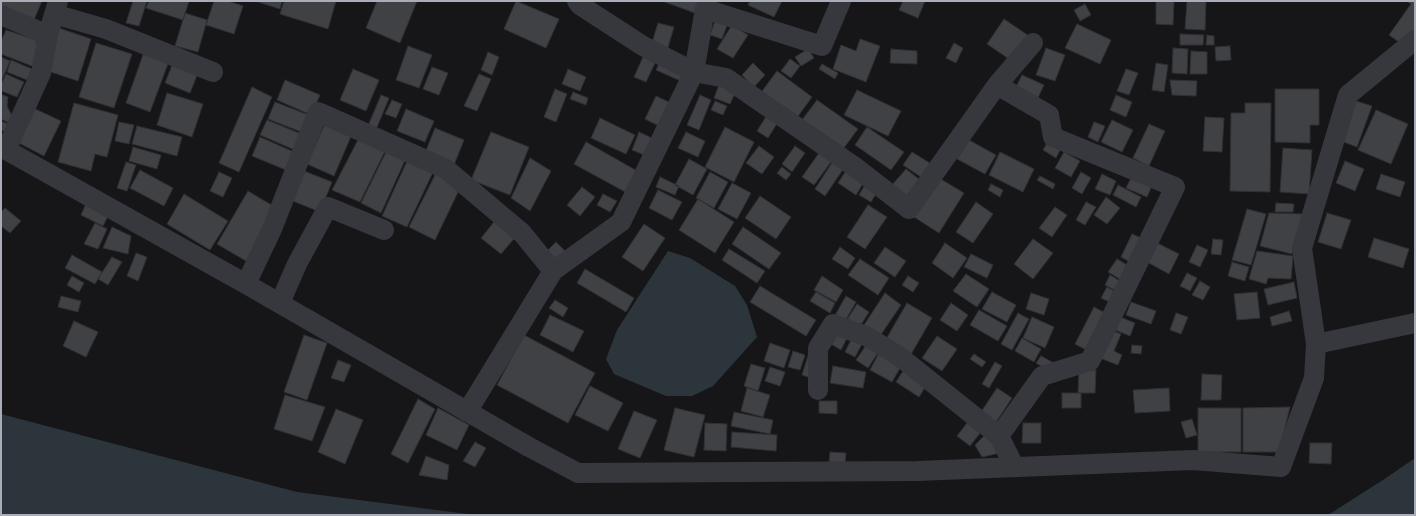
<!DOCTYPE html>
<html>
<head>
<meta charset="utf-8">
<style>
	body { margin:0 }
	#map { position:relative; width:1416px; height:516px; overflow:hidden; background:#161618; font-family:"Varela Round",sans-serif }
	canvas { display:block }
	.frame { position:absolute; inset:0; border:2px solid #a8adb8; pointer-events:none }
</style>
</head>
<body>
<div id="map">
<canvas width="1416" height="516"></canvas>
<div class="frame"></div>
</div>
<script>
const c = document.querySelector('canvas').getContext('2d');
c.lineJoin = 'round';
function paint(path, color) {
  c.fillStyle = color;
  c.fill(path, 'evenodd');
}
function shape(rows) {
  const path = new Path2D();
  for (const r of rows) {
    path.moveTo(r[0], r[1]);
    for (let i = 2; i < r.length; i += 2) path.lineTo(r[i], r[i + 1]);
  }
  return path;
}
function strokePath(path, color, width, dash) {
  c.strokeStyle = color;
  c.lineWidth = width;
  c.lineCap = dash ? 'butt' : 'round';
  c.setLineDash(dash || []);
  c.stroke(path);
}
const water = shape([
	[668,251,690,258,735,286,747,305,757,337,713,386,692,396,666,396,614,374,606,359,617,330],
	[1,414,297,492,475,515,1,515],
	[1415,458,1415,515,1328,515,1386,478]
]);
const building = shape([
	[1,1,42,1,33,22,1,9,1,1],
	[133,1,147,1,139,26,126,23,133,1],
	[149,1,189,1,183,20,146,8,149,1],
	[214,1,228,1,243,6,234,34,206,25,214,1],
	[255,1,282,1,280,9,255,1],
	[284,1,336,1,328,29,280,14,284,1],
	[377,1,417,1,400,43,366,28,377,1],
	[516,1,559,19,546,48,504,29,516,1],
	[662,1,699,1,695,13,662,1],
	[750,1,782,1,774,17,748,5,750,1],
	[903,1,925,1,918,18,899,10,903,1],
	[1156,1,1174,1,1173,25,1156,24,1156,1],
	[1187,1,1206,1,1205,30,1185,29,1187,1],
	[1406,1,1415,1,1415,33,1406,47,1389,35,1411,4,1406,1],
	[1085,4,1091,15,1080,21,1074,10,1085,4],
	[185,13,207,20,198,52,175,46,185,13],
	[716,18,728,23,722,39,710,35,716,18],
	[1004,19,1029,36,1012,61,987,44,1004,19],
	[658,23,674,27,667,51,651,46,658,23],
	[1077,24,1111,40,1100,64,1065,48,1077,24],
	[732,25,748,35,733,58,717,49,732,25],
	[59,28,91,39,78,81,45,70,59,28],
	[6,30,36,40,40,61,37,68,1,54,1,41,6,30],
	[1180,34,1204,35,1203,45,1180,45,1180,34],
	[1207,35,1214,36,1214,45,1206,45,1207,35],
	[860,39,880,46,866,82,833,69,841,45,856,51,860,39],
	[96,43,132,54,114,108,79,97,96,43],
	[954,43,963,48,956,63,946,58,954,43],
	[408,46,432,55,419,88,396,80,408,46],
	[1230,46,1231,60,1216,61,1215,47,1230,46],
	[1046,48,1065,55,1055,81,1036,75,1046,48],
	[1173,48,1188,49,1187,74,1172,73,1173,48],
	[808,49,814,58,801,66,795,57,808,49],
	[891,49,917,51,917,64,890,63,891,49],
	[1191,51,1207,52,1207,74,1190,74,1191,51],
	[144,52,169,61,150,112,126,103,144,52],
	[488,52,499,57,492,75,481,70,488,52],
	[1,57,10,61,1,82,1,57],
	[643,57,655,63,646,82,634,77,643,57],
	[790,59,800,66,791,78,781,71,790,59],
	[11,60,32,69,27,80,7,72,11,60],
	[660,62,687,74,683,82,656,70,660,62],
	[173,63,198,73,190,93,165,83,173,63],
	[753,63,765,75,754,87,742,75,753,63],
	[1156,63,1168,65,1164,92,1152,90,1156,63],
	[822,64,838,73,835,79,819,69,822,64],
	[432,67,448,73,439,95,423,89,432,67],
	[353,69,379,80,366,111,340,100,353,69],
	[568,69,586,77,580,91,562,84,568,69],
	[1126,69,1138,73,1129,95,1117,91,1126,69],
	[777,71,812,97,796,119,760,94,777,71],
	[6,74,24,82,17,97,1,91,1,84,6,74],
	[479,74,491,79,477,111,464,106,479,74],
	[1022,75,1044,85,1037,100,1015,89,1022,75],
	[285,80,320,95,311,115,277,100,285,80],
	[1170,80,1197,81,1196,96,1172,95,1170,80],
	[719,85,736,91,730,104,714,98,719,85],
	[252,87,272,97,239,172,219,163,252,87],
	[555,89,567,94,556,122,544,117,555,89],
	[1275,89,1319,89,1319,125,1310,125,1310,143,1275,142,1275,89],
	[857,90,901,111,888,136,844,115,857,90],
	[573,92,588,98,586,105,570,99,573,92],
	[167,93,203,104,192,137,157,125,167,93],
	[1,94,8,97,7,106,13,118,13,125,1,119,1,94],
	[381,95,389,98,373,137,365,133,381,95],
	[700,95,711,100,699,130,687,125,700,95],
	[1116,95,1132,102,1126,117,1110,110,1116,95],
	[656,96,675,105,663,128,645,119,656,96],
	[392,100,402,104,396,118,385,114,392,100],
	[817,100,858,129,843,149,802,120,817,100],
	[715,101,727,106,723,115,711,110,715,101],
	[1356,101,1372,106,1357,147,1341,141,1356,101],
	[275,102,311,116,304,133,268,119,275,102],
	[74,103,118,115,107,157,95,154,91,171,58,162,74,103],
	[1245,103,1271,103,1270,192,1230,191,1231,113,1245,113,1245,103],
	[31,107,61,121,44,156,15,141,31,107],
	[332,108,358,120,334,176,307,164,332,108],
	[406,109,434,121,425,142,397,131,406,109],
	[1376,110,1408,124,1391,164,1358,150,1376,110],
	[767,115,778,122,768,138,757,131,767,115],
	[1205,117,1224,118,1222,152,1203,151,1205,117],
	[600,118,635,135,626,154,591,138,600,118],
	[267,120,304,135,297,151,260,135,267,120],
	[1112,120,1133,130,1122,152,1101,142,1112,120],
	[1,121,8,124,5,132,1,130,1,121],
	[119,122,134,125,129,144,115,141,119,122],
	[1094,122,1105,126,1098,142,1088,137,1094,122],
	[1149,124,1165,131,1149,166,1133,158,1149,124],
	[137,126,182,137,177,156,132,144,137,126],
	[725,127,754,142,734,182,705,167,725,127],
	[867,127,904,152,891,170,855,145,867,127],
	[435,128,464,140,454,165,425,153,435,128],
	[491,132,529,147,510,195,471,180,491,132],
	[639,132,656,140,649,157,632,150,639,132],
	[686,132,705,141,698,157,678,148,686,132],
	[361,134,387,147,360,202,332,190,361,134],
	[260,137,294,152,286,170,252,156,260,137],
	[969,140,996,155,985,174,957,159,969,140],
	[586,142,639,172,627,193,574,164,586,142],
	[1047,143,1060,150,1056,158,1043,150,1047,143],
	[759,146,774,157,762,174,746,163,759,146],
	[795,146,805,153,792,172,782,164,795,146],
	[133,147,161,155,157,169,129,161,133,147],
	[388,148,407,156,381,213,361,203,388,148],
	[1283,148,1312,150,1309,194,1280,192,1283,148],
	[912,152,933,165,924,179,903,165,912,152],
	[1000,152,1034,169,1023,192,989,175,1000,152],
	[1064,152,1080,161,1071,177,1055,168,1064,152],
	[819,153,831,162,814,185,802,177,819,153],
	[530,158,551,171,530,211,511,198,530,158],
	[408,159,434,170,407,227,382,216,408,159],
	[689,159,707,169,693,195,675,185,689,159],
	[833,161,844,168,825,196,815,189,833,161],
	[1345,161,1364,169,1355,191,1336,183,1345,161],
	[126,162,136,165,127,191,117,188,126,162],
	[782,167,791,174,786,180,777,173,782,167],
	[847,169,865,180,856,195,838,183,847,169],
	[906,169,920,180,906,197,892,185,906,169],
	[140,170,173,188,164,206,130,188,140,170],
	[304,171,332,182,320,212,293,201,304,171],
	[219,172,232,178,223,197,210,191,219,172],
	[710,172,728,182,714,208,696,198,710,172],
	[1081,172,1091,178,1082,194,1072,188,1081,172],
	[436,173,461,186,435,240,409,227,436,173],
	[1102,174,1116,181,1110,195,1095,189,1102,174],
	[1133,174,1153,183,1147,197,1126,188,1133,174],
	[1381,174,1405,182,1400,197,1376,189,1381,174],
	[1040,176,1055,184,1053,189,1037,180,1040,176],
	[660,177,679,186,675,195,656,187,660,177],
	[939,178,964,193,939,233,914,217,939,178],
	[732,183,751,193,737,219,718,209,732,183],
	[991,184,1003,190,1000,197,988,190,991,184],
	[865,185,877,192,871,202,859,195,865,185],
	[1118,185,1141,197,1136,207,1113,195,1118,185],
	[582,187,595,197,580,216,567,205,582,187],
	[658,190,682,202,672,220,649,208,658,190],
	[248,191,278,209,246,261,217,244,248,191],
	[184,194,228,221,210,250,167,224,184,194],
	[603,194,617,201,610,212,597,205,603,194],
	[760,196,791,217,776,239,745,218,760,196],
	[1106,197,1120,208,1107,224,1094,215,1106,197],
	[88,199,110,212,103,226,81,215,88,199],
	[698,199,734,222,715,253,679,230,698,199],
	[976,202,993,214,973,243,956,232,976,202],
	[1086,202,1096,207,1085,225,1076,220,1086,202],
	[1276,203,1294,204,1293,212,1275,212,1276,203],
	[868,205,887,217,865,249,847,237,868,205],
	[1055,207,1067,215,1052,237,1039,228,1055,207],
	[5,208,21,221,10,233,1,226,1,212,5,208],
	[1247,209,1266,214,1251,265,1232,260,1247,209],
	[1269,213,1303,214,1292,254,1260,246,1269,213],
	[1327,213,1351,220,1341,249,1318,242,1327,213],
	[498,217,518,234,501,254,481,238,498,217],
	[95,223,107,229,98,249,84,244,95,223],
	[644,224,665,238,643,271,622,257,644,224],
	[112,227,131,236,128,254,103,248,112,227],
	[743,227,781,253,769,269,732,244,743,227],
	[1132,234,1146,240,1134,264,1121,257,1132,234],
	[1374,238,1409,249,1403,268,1368,257,1374,238],
	[1033,239,1053,253,1033,279,1014,264,1033,239],
	[1213,239,1223,240,1221,255,1211,254,1213,239],
	[556,242,565,251,556,260,547,251,556,242],
	[945,243,967,258,953,278,932,263,945,243],
	[1157,243,1179,254,1169,274,1147,262,1157,243],
	[1197,245,1208,250,1200,267,1189,262,1197,245],
	[840,247,855,258,848,269,832,259,840,247],
	[885,247,906,261,895,277,874,263,885,247],
	[729,249,765,271,757,283,722,260,729,249],
	[1257,251,1293,256,1291,279,1268,278,1266,284,1249,279,1257,251],
	[136,253,147,257,138,281,127,276,136,253],
	[971,254,993,265,987,278,964,267,971,254],
	[72,255,102,272,95,284,65,268,72,255],
	[112,257,122,262,108,285,98,279,112,257],
	[860,259,889,278,878,295,848,275,860,259],
	[1117,259,1132,268,1123,281,1108,272,1117,259],
	[1232,262,1249,267,1245,281,1228,276,1232,262],
	[585,269,634,298,626,312,577,283,585,269],
	[1187,273,1197,278,1190,291,1180,286,1187,273],
	[966,274,989,289,977,307,953,291,966,274],
	[1110,275,1125,284,1120,293,1105,285,1110,275],
	[72,276,84,283,79,292,67,285,72,276],
	[822,276,843,290,836,302,814,290,822,276],
	[908,276,919,283,913,292,902,285,908,276],
	[1200,281,1210,287,1203,300,1192,295,1200,281],
	[1294,282,1297,298,1268,305,1264,289,1294,282],
	[760,286,816,320,806,336,750,302,760,286],
	[1107,287,1121,295,1116,305,1101,298,1107,287],
	[816,292,835,303,830,313,810,301,816,292],
	[992,292,1016,305,1007,322,982,309,992,292],
	[1257,292,1260,318,1237,320,1234,294,1257,292],
	[885,293,901,305,878,339,862,328,885,293],
	[1031,293,1049,299,1044,315,1026,309,1031,293],
	[61,296,81,301,78,312,58,307,61,296],
	[846,296,856,302,844,323,834,317,846,296],
	[555,300,568,308,563,317,549,308,555,300],
	[1131,302,1156,311,1151,324,1126,315,1131,302],
	[907,303,932,318,910,356,885,341,907,303],
	[951,303,968,315,957,331,940,320,951,303],
	[857,304,869,312,857,331,845,323,857,304],
	[1094,307,1109,315,1090,352,1075,344,1094,307],
	[979,310,1007,326,998,341,970,325,979,310],
	[1289,311,1292,321,1272,326,1270,317,1289,311],
	[1018,313,1029,319,1012,350,1001,344,1018,313],
	[1176,313,1188,317,1181,334,1170,330,1176,313],
	[550,315,584,331,573,352,540,335,550,315],
	[1115,315,1135,323,1130,336,1110,328,1115,315],
	[1032,317,1054,327,1045,348,1023,338,1032,317],
	[74,321,98,332,86,357,63,346,74,321],
	[1108,329,1121,334,1114,351,1122,355,1118,365,1097,357,1108,329],
	[838,331,848,336,841,350,831,344,838,331],
	[854,334,864,340,855,357,845,352,854,334],
	[304,335,327,343,307,400,284,392,304,335],
	[524,335,595,373,568,423,497,385,524,335],
	[937,336,957,349,942,371,922,358,937,336],
	[1022,338,1041,349,1034,362,1015,351,1022,338],
	[869,341,881,348,868,368,856,360,869,341],
	[770,343,790,350,784,368,764,361,770,343],
	[1132,345,1142,346,1141,354,1131,353,1132,345],
	[881,349,904,361,892,382,870,370,881,349],
	[793,351,805,355,800,370,788,367,793,351],
	[974,354,986,362,982,367,970,359,974,354],
	[808,356,817,359,811,378,802,375,808,356],
	[1041,356,1054,363,1049,371,1036,363,1041,356],
	[338,360,351,365,344,382,331,378,338,360],
	[995,362,1002,366,989,388,982,384,995,362],
	[751,364,765,368,758,391,744,386,751,364],
	[833,366,866,372,863,388,830,383,833,366],
	[770,367,785,372,780,386,765,381,770,367],
	[905,368,928,383,919,397,896,382,905,368],
	[1079,370,1096,370,1095,393,1078,393,1079,370],
	[1202,374,1222,375,1221,400,1201,400,1202,374],
	[590,386,623,403,608,431,575,415,590,386],
	[747,388,770,395,763,417,741,411,747,388],
	[997,388,1012,398,996,422,981,412,997,388],
	[1169,388,1170,411,1135,413,1133,390,1169,388],
	[1062,393,1081,393,1081,408,1062,408,1062,393],
	[285,395,325,407,312,441,274,429,285,395],
	[418,399,435,409,408,463,391,454,418,399],
	[819,401,837,401,837,414,819,413,819,401],
	[1290,407,1279,452,1243,452,1243,408,1290,407],
	[438,408,469,425,457,450,426,435,438,408],
	[675,408,705,415,694,457,664,450,675,408],
	[1198,408,1241,408,1241,452,1198,452,1198,408],
	[336,409,363,420,345,464,318,452,336,409],
	[634,411,657,420,640,458,618,449,634,411],
	[734,412,773,420,770,434,731,426,734,412],
	[1192,419,1197,435,1186,438,1181,422,1192,419],
	[705,423,727,424,726,451,704,450,705,423],
	[967,423,980,433,970,446,957,436,967,423],
	[1023,423,1041,423,1041,443,1022,443,1023,423],
	[732,432,777,435,776,451,731,447,732,432],
	[986,434,1000,453,982,457,975,445,986,434],
	[475,442,486,448,475,467,463,461,475,442],
	[1310,443,1332,443,1331,464,1309,463,1310,443],
	[830,452,846,453,845,463,829,462,830,452],
	[426,456,449,465,447,480,419,475,426,456]
]);
const minor = shape([
	[577,1,580,5,643,46,694,72,726,78,855,167,909,209,997,85,1033,43],
	[54,14,106,29,213,72],
	[1,15,48,35],
	[997,85,1049,115,1053,137,1175,187,1090,361,1042,376,999,436],
	[1,147,246,284,529,447,578,473,917,471,1193,460,1281,467,1314,378,1316,344,1415,323],
	[6,150,41,73,48,35,58,1],
	[246,284,272,229,318,112,446,169,522,233,553,271],
	[280,303,297,264,328,207,384,230],
	[1316,344,1302,248,1348,95,1415,40],
	[818,390,818,348,833,324,866,336,899,356,999,436,1014,466],
	[467,412,553,271,621,222,694,72,705,9,822,46,841,1]
]);
paint(water, '#2c353c');
paint(building, '#404145');
strokePath(building, '#303034', 1);
strokePath(minor, '#37383d', 20);
</script>
</body>
</html>
